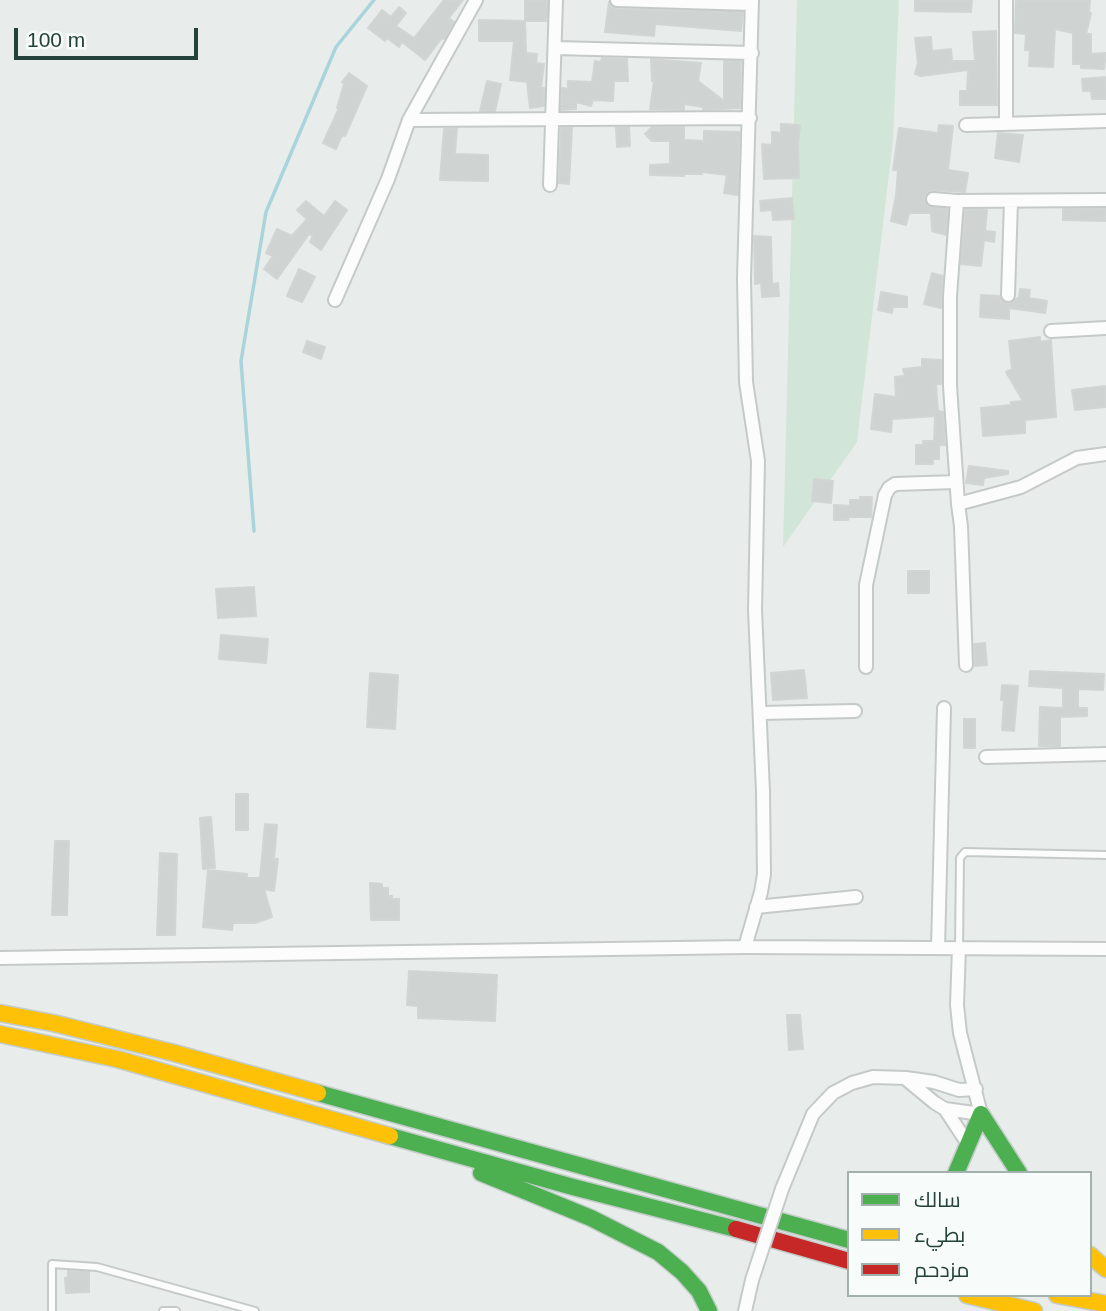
<!DOCTYPE html>
<html>
<head>
<meta charset="utf-8">
<style>
	body { margin:0 }
	#map { position:relative; width:1106px; height:1311px; overflow:hidden; background:#e8edeb; font-family:Arial,Cairo,sans-serif }
	canvas { display:block }
	.legend { position:absolute; left:847px; top:1171px; width:245px; height:126px; box-sizing:border-box; background:#f7fbf9; border:2px solid #a3b1ad; margin:0; padding:9px 12px; list-style:none; font-size:21px; color:#24423a }
	.legend li { display:flex; align-items:center; gap:14px; height:35px }
	.legend b { width:35px; border:2px solid #a3b1ad }
	.scale { position:absolute; left:14px; top:28px; width:184px; height:32px; box-sizing:border-box; border:4px solid #24423a; border-top:0; padding-left:9px; font-size:21px; line-height:24px; white-space:nowrap; color:#24423a; -webkit-text-stroke:5px #f7fbf9; paint-order:stroke }
</style>
</head>
<body>
<div id="map">
<canvas width="1106" height="1311"></canvas>
<ul class="legend">
<li><b style="height:9px;background:#4caf50"></b>سالك</li>
<li><b style="height:9px;background:#ffc107"></b>بطيء</li>
<li><b style="height:9px;background:#c62828"></b>مزدحم</li>
</ul>
<div class="scale">100 m</div>
</div>
<script>
const c = document.querySelector('canvas').getContext('2d');
c.lineJoin = 'round';
function paint(path, color) {
  c.fillStyle = color;
  c.fill(path, 'evenodd');
}
function shape(rows) {
  const path = new Path2D();
  for (const r of rows) {
    path.moveTo(r[0], r[1]);
    for (let i = 2; i < r.length; i += 2) path.lineTo(r[i], r[i + 1]);
  }
  return path;
}
function strokePath(path, color, width, dash) {
  c.strokeStyle = color;
  c.lineWidth = width;
  c.lineCap = dash ? 'butt' : 'round';
  c.setLineDash(dash || []);
  c.stroke(path);
}
const green = shape([
	[797,0,899,0,893,141,857,442,783,547]
]);
const stream = shape([
	[254,531,241,361,266,212,336,47,374,0]
]);
const building = shape([
	[444,0,463,0,449,18,454,22,444,39,442,38,425,60,402,42,399,47,387,38,385,41,368,28,382,10,391,17,399,7,406,13,396,26,414,38,444,0],
	[525,0,547,0,547,21,525,21,526,53,537,54,536,63,544,64,541,88,544,88,544,106,530,108,527,82,510,80,514,41,479,41,479,20,525,21,525,0],
	[915,0,972,0,971,12,915,11,915,0],
	[1016,0,1090,0,1089,13,1091,13,1086,34,1091,34,1091,54,1106,53,1104,69,1081,68,1081,64,1073,64,1073,33,1055,29,1053,67,1029,66,1030,50,1025,50,1026,34,1015,33,1016,0],
	[609,2,612,7,617,9,743,12,741,31,655,24,654,36,605,32,609,2],
	[996,31,997,105,960,105,960,91,967,91,968,70,921,76,915,74,918,63,915,38,931,37,932,51,951,49,952,61,975,61,973,32,996,31],
	[602,58,627,59,628,81,614,81,613,101,593,100,591,106,576,102,576,109,561,110,562,88,568,89,568,81,592,82,595,61,601,62,602,58],
	[651,59,701,63,698,81,724,101,724,61,741,61,740,108,703,110,703,107,684,104,684,110,650,109,654,81,652,81,651,59],
	[349,73,367,86,345,136,342,135,336,149,323,143,339,108,337,108,344,84,342,82,349,73],
	[1105,77,1106,99,1092,99,1091,91,1083,91,1082,79,1105,77],
	[487,81,501,84,495,111,480,111,487,81],
	[781,124,800,125,798,144,799,178,764,179,762,144,772,145,772,132,781,133,781,124],
	[939,125,953,126,948,170,968,173,965,192,933,190,929,191,924,198,929,206,948,209,946,235,932,231,931,213,909,213,906,225,891,221,896,195,898,170,893,170,899,128,938,133,939,125],
	[629,127,630,146,617,147,616,128,629,127],
	[652,127,684,127,684,140,704,141,704,131,739,132,738,195,724,193,727,175,702,172,702,174,684,174,684,176,650,175,650,165,670,164,670,141,652,141,645,134,652,127],
	[457,128,455,154,488,155,488,181,440,180,444,129,457,128],
	[561,128,572,128,569,184,559,183,561,128],
	[998,133,1023,135,1019,162,995,158,998,133],
	[792,198,794,219,773,220,772,210,761,211,760,201,792,198],
	[306,201,324,216,335,201,347,210,321,250,310,242,313,236,309,234,277,279,264,269,273,256,266,253,277,229,292,236,307,219,297,210,306,201],
	[1063,209,1106,209,1106,221,1063,220,1063,209],
	[965,210,987,210,985,231,995,232,994,242,984,240,981,266,961,264,965,210],
	[754,236,771,237,772,284,778,283,779,296,762,297,761,283,755,284,754,236],
	[299,269,315,277,302,302,287,296,299,269],
	[932,273,943,276,941,308,924,304,932,273],
	[1020,289,1030,290,1029,298,1047,301,1045,313,1009,308,1009,319,980,317,981,295,999,296,1003,302,1008,304,1019,297,1020,289],
	[881,292,907,297,907,307,893,307,892,313,878,310,881,292],
	[1040,337,1040,342,1051,340,1056,417,1025,420,1025,433,983,436,981,408,1011,405,1011,402,1023,401,1006,372,1012,369,1009,341,1040,337],
	[307,341,325,347,321,359,303,352,307,341],
	[922,359,941,360,941,384,936,384,938,411,943,412,945,445,939,445,939,459,933,459,933,464,916,464,916,445,923,445,923,441,934,441,935,416,892,419,891,432,871,429,875,394,896,397,895,377,905,376,903,369,922,367,922,359],
	[1105,386,1106,407,1075,410,1072,390,1105,386],
	[969,466,1008,471,1008,474,984,478,983,485,966,483,969,466],
	[814,479,833,481,831,503,812,501,814,479],
	[860,497,872,497,871,517,849,517,848,520,834,520,834,505,850,506,850,500,860,500,860,497],
	[908,571,929,571,929,593,908,593,908,571],
	[254,587,256,616,218,618,216,589,254,587],
	[221,635,268,639,266,663,219,659,221,635],
	[985,643,987,665,975,666,974,644,985,643],
	[804,670,807,698,773,700,771,673,804,670],
	[1030,671,1104,674,1103,690,1078,689,1078,708,1087,708,1087,716,1060,717,1060,746,1039,746,1040,707,1063,708,1063,688,1029,686,1030,671],
	[370,673,398,675,395,729,367,727,370,673],
	[1002,685,1018,686,1014,731,1002,730,1004,700,1001,700,1002,685],
	[964,719,975,719,975,748,964,748,964,719],
	[236,794,248,794,248,830,236,830,236,794],
	[211,817,215,868,203,869,200,818,211,817],
	[265,824,277,825,274,859,278,859,274,891,264,889,272,917,255,923,233,923,232,930,203,927,208,870,247,874,247,878,260,878,265,824],
	[55,841,69,841,67,915,52,915,55,841],
	[160,853,177,854,175,935,157,935,160,853],
	[370,883,382,884,382,888,388,888,388,896,392,896,392,899,399,899,399,920,371,920,370,883],
	[409,971,497,975,495,1021,418,1018,418,1006,407,1005,409,971],
	[787,1015,800,1015,803,1049,789,1050,787,1015],
	[68,1271,89,1272,89,1292,66,1293,65,1278,68,1277,68,1271]
]);
const lane = shape([
	[959,948,960,858,965,852,1106,855],
	[52,1311,52,1264,97,1267,255,1311],
	[163,1311,176,1311]
]);
const street = shape([
	[617,0,752,4],
	[1006,0,1006,124],
	[555,48,752,53],
	[409,120,750,118],
	[966,125,1106,121],
	[550,185,556,0],
	[933,199,957,201],
	[1008,295,1011,201],
	[335,300,388,179,409,120,476,0],
	[1051,331,1106,328],
	[958,504,1021,487,1077,458,1106,454],
	[966,665,961,526,958,504,950,386,950,296,957,201,1106,200],
	[866,667,866,585,885,495,889,488,895,484,956,482],
	[760,713,855,711],
	[986,757,1106,754],
	[756,907,856,897],
	[745,947,761,892,764,874,763,792,755,610,758,461,746,382,744,278,752,0],
	[938,948,944,708],
	[0,958,745,947,1106,949],
	[906,1079,935,1103,945,1109,981,1114,960,1033,957,1005,959,948],
	[945,1109,968,1144],
	[782,1189,813,1114,833,1093,852,1083,873,1077,906,1078,934,1082,959,1090,976,1089],
	[745,1311,752,1280]
]);
const fast = shape([
	[318,1093,849,1240],
	[981,1114,1019,1173],
	[390,1136,573,1187,736,1229],
	[481,1173,591,1218,658,1252,682,1272,699,1291,709,1311],
	[956,1173,981,1114]
]);
const slow = shape([
	[0,1013,53,1023,174,1053,318,1093],
	[0,1034,117,1059,390,1136],
	[1090,1255,1106,1269],
	[967,1295,1034,1311],
	[1057,1295,1106,1304]
]);
const jam = shape([
	[736,1229,849,1261]
]);
const streetBridge = shape([
	[752,1280,782,1189]
]);
paint(green, '#d1e6d8');
strokePath(stream, '#a9d4db', 3.5);
paint(building, '#cfd4d2');
strokePath(building, '#d1d6d4', 2);
strokePath(lane, '#c5cac8', 10);
strokePath(street, '#c5cac8', 16);
strokePath(fast, '#c3ccc9', 19);
strokePath(slow, '#c3ccc9', 19);
strokePath(jam, '#c3ccc9', 19);
strokePath(lane, '#fcfcfc', 6);
strokePath(street, '#fcfcfc', 12);
strokePath(fast, '#4caf50', 16);
strokePath(slow, '#ffc107', 16);
strokePath(jam, '#c62828', 16);
strokePath(streetBridge, '#c5cac8', 16, []);
strokePath(streetBridge, '#fcfcfc', 12);
</script>
</body>
</html>
